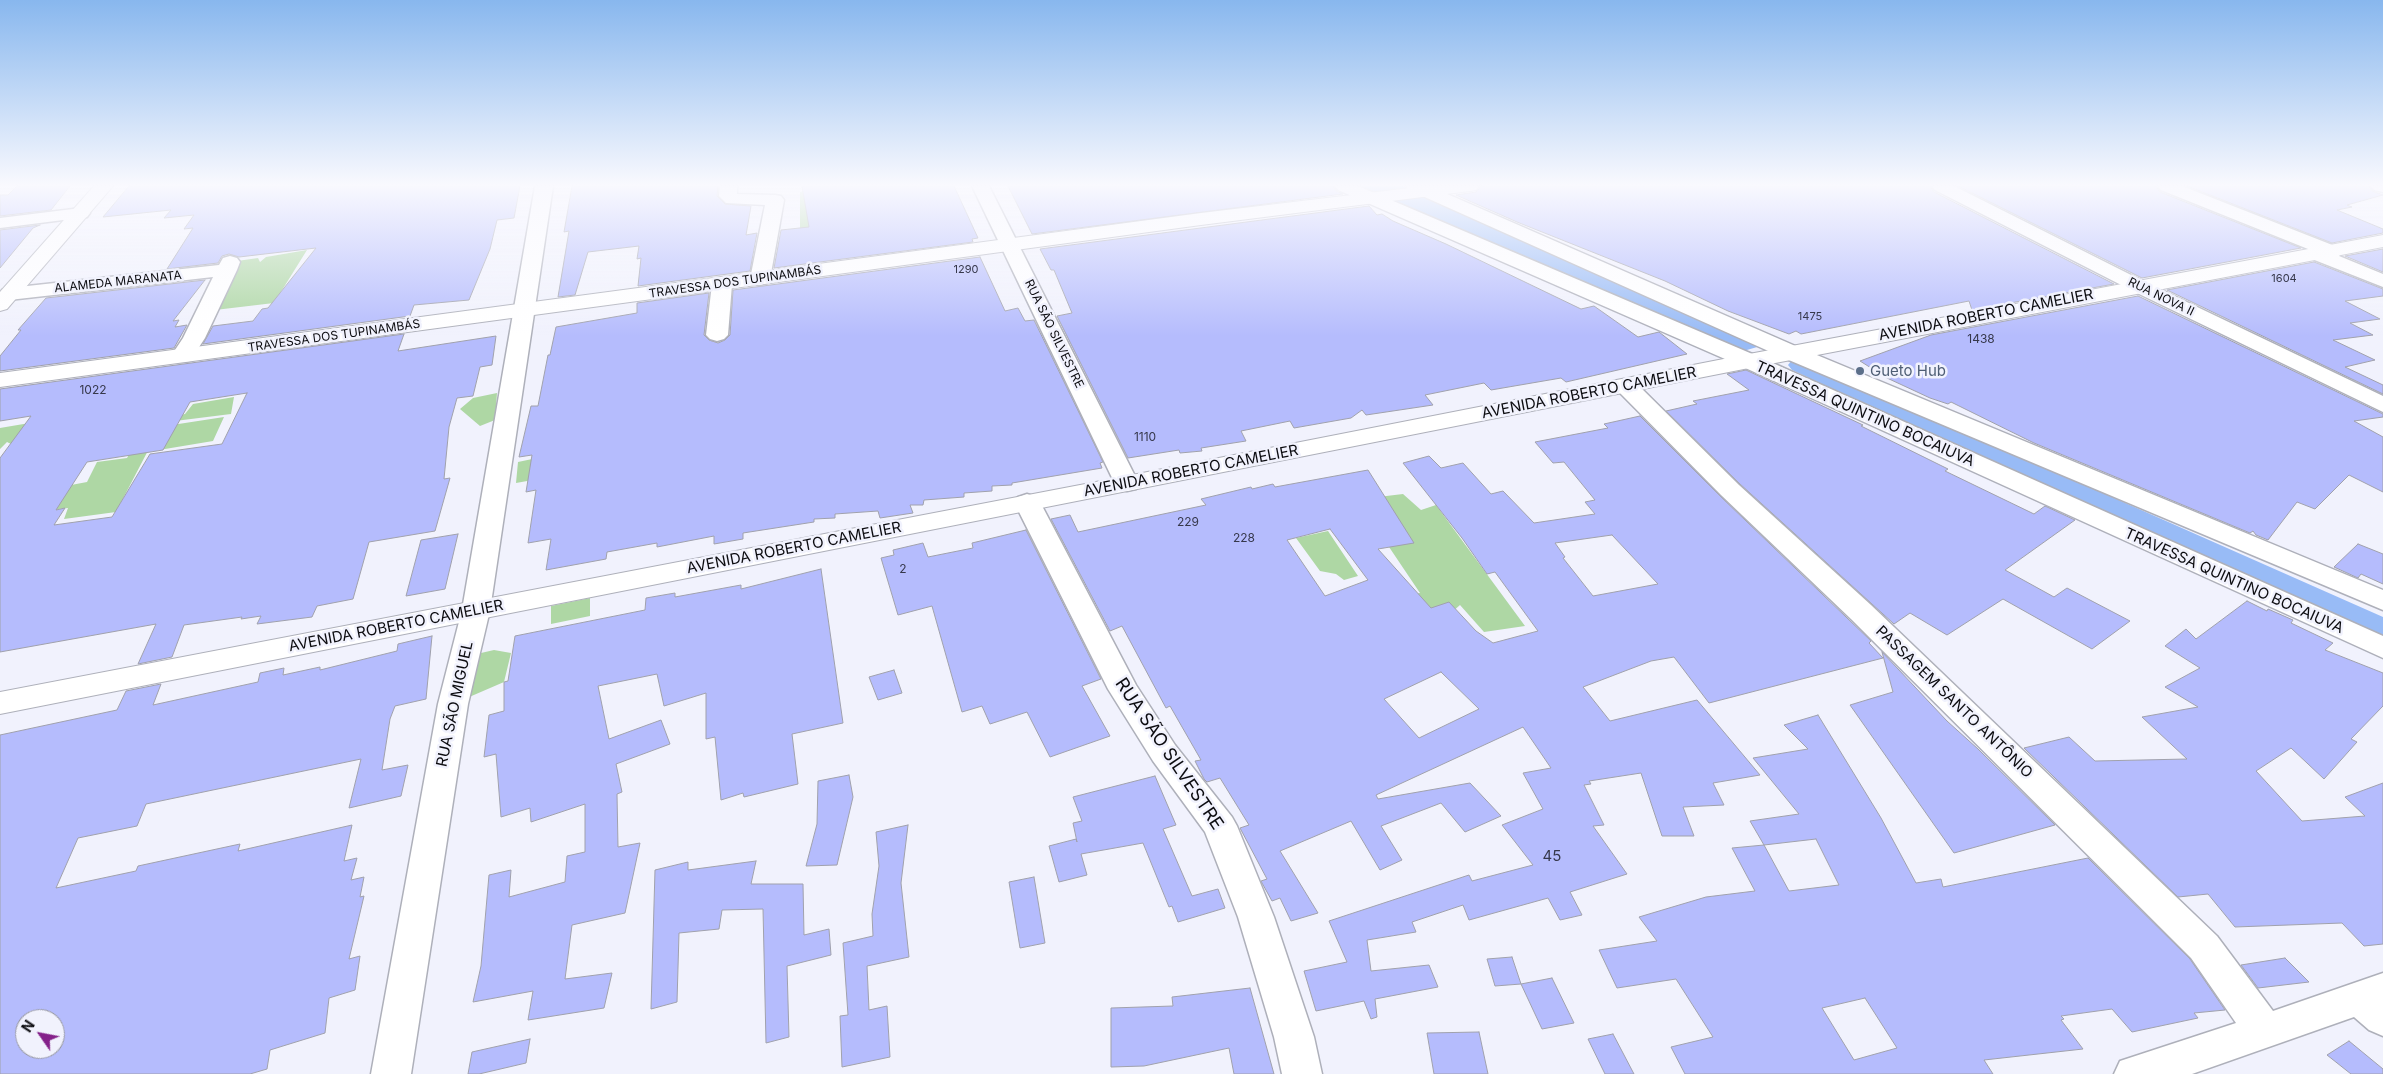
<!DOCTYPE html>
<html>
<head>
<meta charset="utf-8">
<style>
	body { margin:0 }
	#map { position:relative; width:2383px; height:1074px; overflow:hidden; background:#f1f2fd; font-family:Inter,sans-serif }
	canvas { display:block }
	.north { position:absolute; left:15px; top:1009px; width:50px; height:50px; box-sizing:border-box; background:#f1f2fd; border:1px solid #95969e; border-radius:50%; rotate:303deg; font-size:14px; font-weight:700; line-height:20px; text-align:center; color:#0c0c10 }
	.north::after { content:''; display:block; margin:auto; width:18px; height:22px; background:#84218a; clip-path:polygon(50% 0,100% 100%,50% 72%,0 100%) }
</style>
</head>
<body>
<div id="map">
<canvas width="2383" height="1074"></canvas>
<div class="north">N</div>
</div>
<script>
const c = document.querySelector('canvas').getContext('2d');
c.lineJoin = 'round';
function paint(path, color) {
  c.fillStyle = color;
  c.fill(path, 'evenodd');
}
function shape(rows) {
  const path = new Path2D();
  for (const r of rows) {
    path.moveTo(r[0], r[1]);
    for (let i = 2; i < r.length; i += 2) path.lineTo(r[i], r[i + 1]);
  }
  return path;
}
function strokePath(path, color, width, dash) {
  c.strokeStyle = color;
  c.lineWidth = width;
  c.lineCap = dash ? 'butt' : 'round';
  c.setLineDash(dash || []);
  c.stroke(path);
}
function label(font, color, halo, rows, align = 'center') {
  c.font = font + ' Inter,sans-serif';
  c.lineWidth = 5;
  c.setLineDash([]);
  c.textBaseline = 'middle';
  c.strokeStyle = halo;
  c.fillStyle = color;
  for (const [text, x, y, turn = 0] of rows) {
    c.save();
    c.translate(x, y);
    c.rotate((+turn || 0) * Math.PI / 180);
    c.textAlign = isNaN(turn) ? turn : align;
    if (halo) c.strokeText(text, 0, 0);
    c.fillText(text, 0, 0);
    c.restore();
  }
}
const green = shape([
	[811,189,818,258,800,235,800,192],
	[307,250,274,303,215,310,237,261,258,258,260,262,266,257],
	[497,393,495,420,480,426,460,409,473,398],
	[234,397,231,414,167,422,170,417,185,414,193,404],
	[112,409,17,447,7,442,0,449,0,428],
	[224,417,213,441,159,450,172,425],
	[153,441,116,512,64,519,68,508,2,515,18,495,87,482,97,462,127,458,135,444],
	[556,454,555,476,516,483,518,462],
	[1403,494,1421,510,1436,505,1525,626,1484,632,1460,605,1442,621,1398,596,1420,593,1385,541,1378,497],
	[1328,531,1358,576,1344,580,1336,574,1320,571,1296,538],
	[590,598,590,616,551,624,551,606],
	[494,650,511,653,504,682,453,704,455,659]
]);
const water = shape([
	[1359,186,1403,186,1764,345,1740,352],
	[1827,371,2383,617,2383,640,1805,378]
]);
const canal = shape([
	[1800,358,1864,385,1867,390,1864,395,1855,397,1846,395,1792,370,1788,365,1792,360,1800,358]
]);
const building = shape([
	[17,186,70,186,51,210,0,216,0,195,8,195,17,186],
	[129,186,520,186,514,218,497,220,490,249,469,300,414,305,410,316,203,344,213,326,253,321,262,309,268,308,316,248,239,257,229,254,222,256,218,263,167,269,193,228,184,229,194,215,164,218,171,210,103,217,129,186],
	[572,186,718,186,717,196,725,204,751,206,746,235,757,233,750,271,638,286,641,258,637,259,639,246,588,252,575,295,558,297,569,231,564,232,572,186],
	[802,186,954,186,978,238,972,239,973,242,774,268,781,230,809,227,802,186],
	[1008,186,1333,186,1336,191,1343,194,1032,234,1008,186],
	[1481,186,1930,186,1934,192,2114,284,1972,310,1969,301,1801,334,1796,331,1789,334,1728,311,1665,281,1517,222,1456,195,1476,192,1481,186],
	[1958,186,2156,186,2160,192,2301,248,2142,278,1958,186],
	[2187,186,2369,186,2372,191,2383,195,2347,205,2352,207,2337,210,2383,229,2383,233,2332,243,2187,186],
	[1369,206,1377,215,1382,214,1393,221,1446,244,1581,309,1594,306,1638,337,1659,332,1687,354,1566,382,1561,378,1491,390,1484,383,1425,395,1433,405,1366,415,1362,410,1351,418,1294,428,1290,421,1241,431,1246,441,1201,448,1202,451,1180,453,1179,450,1128,458,1057,316,1072,313,1054,270,1051,270,1040,249,1369,206],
	[40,225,33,228,0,268,0,230,40,225],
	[2383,249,2383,272,2345,256,2383,249],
	[980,257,1005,311,1018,308,1025,321,1034,320,1103,462,1100,463,1102,468,1012,483,1012,485,992,486,992,491,964,493,964,497,924,500,923,505,910,505,913,513,880,518,878,511,835,514,835,518,814,519,814,522,743,533,743,539,714,544,714,536,657,547,657,543,607,552,606,559,546,570,551,539,528,543,536,490,526,492,532,455,519,457,531,406,538,406,548,355,550,355,556,327,637,313,637,303,709,293,704,335,709,340,718,343,725,340,730,335,733,290,980,257],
	[2314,262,2383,289,2383,296,2345,301,2380,319,2350,323,2373,335,2333,340,2375,360,2345,367,2383,385,2383,394,2167,290,2314,262],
	[205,280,173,321,179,320,175,327,187,325,174,348,0,371,0,356,21,330,18,330,46,298,205,280],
	[2138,296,2383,414,2383,417,2354,421,2383,437,2383,492,2349,475,2315,509,2297,502,2268,540,2256,535,2253,531,2250,533,2034,443,1951,402,1948,404,1930,398,1887,378,1860,361,1931,335,2138,296],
	[404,334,398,351,496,336,492,365,480,367,473,396,457,398,449,427,444,479,450,478,435,531,369,542,353,599,317,606,312,617,257,624,261,616,241,619,242,617,184,625,172,657,138,664,156,624,0,652,0,458,31,416,0,421,0,389,404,334],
	[247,393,222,444,150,454,112,517,54,525,65,508,56,510,87,462,163,450,190,402,247,393],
	[1746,370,1863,425,1861,426,1948,469,1945,471,2034,514,2045,506,2075,520,2005,570,2054,597,2067,588,2130,621,2092,649,2003,599,1947,635,1910,613,1894,624,1740,484,1666,411,1697,404,1693,401,1749,390,1727,374,1746,370],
	[1640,416,1720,496,1871,641,1869,643,1883,658,1709,703,1674,657,1651,661,1583,687,1610,721,1697,700,1760,775,1713,783,1724,805,1683,807,1694,836,1662,836,1641,773,1589,781,1591,784,1584,785,1604,825,1593,826,1627,874,1570,892,1582,915,1560,920,1548,898,1469,920,1463,905,1412,922,1416,932,1367,940,1371,971,1429,965,1438,987,1375,999,1377,1017,1371,1019,1364,1001,1316,1011,1304,971,1347,962,1329,921,1469,875,1472,881,1533,865,1502,825,1543,809,1523,773,1551,768,1523,727,1376,795,1378,799,1470,783,1501,816,1465,832,1441,803,1381,826,1402,860,1380,870,1351,821,1280,851,1318,913,1291,921,1280,898,1272,901,1262,883,1261,881,1267,879,1240,828,1249,825,1220,778,1207,782,1204,779,1195,761,1201,760,1170,706,1166,708,1122,626,1110,631,1051,519,1070,515,1078,532,1206,505,1201,499,1251,487,1252,489,1273,484,1275,487,1368,470,1414,543,1378,549,1431,608,1449,602,1476,631,1493,643,1538,631,1495,572,1487,574,1462,538,1403,463,1429,456,1441,468,1463,463,1491,494,1503,491,1534,523,1595,514,1585,502,1595,500,1564,462,1553,463,1535,442,1608,428,1604,424,1640,416],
	[1330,529,1368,580,1325,596,1287,540,1330,529],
	[1612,535,1658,584,1593,596,1563,558,1565,557,1555,543,1612,535],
	[1441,672,1479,709,1419,738,1384,699,1441,672],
	[1026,530,1101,679,1082,686,1110,736,1050,757,1027,712,990,724,982,706,962,712,932,606,898,615,881,558,894,555,893,550,923,543,928,557,973,548,972,543,1026,530],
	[458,534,445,589,406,596,421,540,458,534],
	[2358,544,2383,554,2383,584,2361,574,2358,578,2334,567,2358,544],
	[821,569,843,723,792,734,798,784,744,797,743,793,721,800,715,737,706,739,706,693,664,706,657,674,598,686,609,739,661,720,670,744,616,764,622,792,617,794,618,847,640,843,625,913,572,925,565,979,612,973,604,1008,528,1020,533,991,473,1002,481,966,489,875,511,870,509,897,565,882,567,856,585,852,585,804,531,822,530,808,501,817,496,754,484,757,489,715,504,711,504,682,508,681,515,636,645,610,646,598,675,593,675,597,741,585,741,589,821,569],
	[2247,601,2267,611,2268,609,2293,620,2291,623,2333,643,2325,650,2383,673,2383,706,2351,739,2357,742,2324,779,2291,748,2256,771,2302,821,2365,816,2345,797,2383,783,2383,944,2364,946,2342,923,2235,927,2208,894,2178,897,2024,748,2069,737,2095,761,2187,759,2142,717,2198,707,2165,687,2200,668,2165,646,2186,629,2196,639,2247,601],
	[432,636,426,699,395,706,390,719,382,770,408,765,401,796,349,808,361,759,146,804,137,826,78,838,56,888,136,871,138,866,240,844,238,851,352,825,344,861,357,858,351,880,364,877,360,897,364,896,349,959,360,956,355,990,329,998,325,1033,270,1050,267,1069,250,1074,0,1074,0,735,117,710,126,691,161,684,153,705,258,682,260,673,284,668,283,675,320,667,320,670,397,651,398,644,432,636],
	[25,1019,55,1019,55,1049,25,1049,25,1019],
	[1882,652,1947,721,1978,749,2055,825,1954,853,1850,705,1893,692,1882,652],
	[894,670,902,693,878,700,869,677,894,670],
	[1818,715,1881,818,1916,883,1941,879,1943,887,2088,858,2190,959,2225,1010,2194,1013,2198,1018,2132,1032,2112,1009,2061,1016,2064,1019,2061,1020,2083,1049,1984,1060,1993,1074,1685,1074,1671,1047,1713,1037,1676,979,1617,988,1599,950,1657,941,1639,917,1706,897,1755,891,1732,848,1764,845,1750,821,1799,814,1753,758,1808,749,1784,725,1818,715],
	[1816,839,1839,885,1789,891,1764,845,1816,839],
	[1865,998,1897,1048,1854,1060,1822,1008,1865,998],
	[849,775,853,797,837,865,806,866,817,824,818,781,849,775],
	[1155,776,1176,825,1163,829,1192,896,1218,889,1225,908,1178,922,1172,906,1169,907,1143,843,1081,854,1087,875,1059,882,1049,846,1076,839,1077,842,1073,823,1082,821,1073,797,1155,776],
	[908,825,901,883,909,957,867,966,869,1010,887,1006,890,1057,842,1067,840,1016,848,1015,843,943,873,936,872,914,879,866,876,832,908,825],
	[756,861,751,884,803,884,804,935,829,929,831,955,787,966,789,1037,766,1043,763,909,722,910,719,929,679,933,677,1002,651,1009,655,870,688,862,688,870,756,861],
	[1034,877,1045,943,1020,948,1009,882,1034,877],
	[1512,957,1521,984,1495,986,1487,959,1512,957],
	[2285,958,2309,982,2258,988,2241,965,2285,958],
	[1552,978,1574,1023,1542,1029,1521,984,1552,978],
	[1250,988,1274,1074,1234,1074,1229,1048,1144,1066,1111,1067,1111,1008,1173,1006,1172,997,1250,988],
	[1479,1032,1488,1074,1434,1074,1427,1033,1479,1032],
	[1613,1034,1634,1074,1605,1074,1588,1039,1613,1034],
	[530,1039,526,1063,479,1074,468,1074,472,1052,530,1039],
	[2349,1041,2383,1069,2383,1074,2351,1074,2327,1055,2349,1041]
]);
const street = shape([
	[535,186,553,186,490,610,468,704,411,1074,371,1074,438,704,462,610,535,186],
	[720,186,737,186,737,194,775,195,781,196,784,200,770,279,767,283,760,285,753,283,750,279,765,205,726,203,719,196,720,186],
	[972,186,989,186,1139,484,1136,489,1127,491,1118,489,1115,484,972,186],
	[1335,186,1358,186,1757,356,2383,636,2383,658,1741,366,1338,190,1335,186],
	[1406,186,1429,186,1800,348,2383,590,2383,610,1784,358,1409,190,1406,186],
	[1932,186,1954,186,2145,282,2383,396,2383,412,2131,290,1935,190,1932,186],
	[2158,186,2182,186,2340,248,2342,252,2339,256,2383,274,2383,287,2312,259,2310,255,2313,251,2161,190,2158,186],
	[2371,186,2383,186,2383,192,2374,190,2371,186],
	[81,208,87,209,90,213,87,217,0,228,0,218,81,208],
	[230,256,237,258,240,262,237,270,205,338,190,361,182,362,174,361,171,356,183,338,213,277,9,300,0,295,2,290,9,288,219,265,223,258,230,256],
	[722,278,729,280,732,284,728,335,724,339,717,341,710,339,706,335,712,284,715,280,722,278],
	[1626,379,1634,381,1739,485,1871,605,2217,936,2273,1011,2383,973,2383,1036,2369,1030,2354,1017,2192,1074,2114,1074,2120,1061,2236,1023,2191,958,1851,619,1721,495,1618,391,1615,386,1618,381,1626,379],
	[1027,494,1036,497,1040,502,1136,685,1175,745,1232,817,1237,826,1274,917,1314,1037,1322,1074,1282,1074,1274,1037,1238,917,1205,832,1153,761,1108,689,1014,502,1018,497,1027,494]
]);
const secondary = shape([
	[94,186,113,186,7,309,0,311,0,292,94,186],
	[1427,186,1479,186,1476,190,1470,191,1201,225,0,387,0,373,1201,213,1427,186],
	[2383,235,2383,247,1749,368,0,714,0,692,1127,476,1749,354,2383,235]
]);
const markers = [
	[1860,371,5,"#5c6f8a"]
];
const farNumbernames = [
	["1290",966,270],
	["1604",2284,279],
	["1475",1810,317]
];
const farStreetnames = [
	["ALAMEDA MARANATA",118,282,-6],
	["TRAVESSA DOS TUPINAMBÁS",735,282,-8],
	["RUA NOVA II",2161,297,26],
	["RUA SÃO SILVESTRE",1054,334,64],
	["TRAVESSA DOS TUPINAMBÁS",334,336,-8]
];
const numberNames = [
	["1438",1981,339],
	["1022",93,390],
	["1110",1145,437],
	["229",1188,522],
	["228",1244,538],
	["2",903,569]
];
const streetNames = [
	["AVENIDA ROBERTO CAMELIER",1986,315,-11],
	["AVENIDA ROBERTO CAMELIER",1589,393,-11],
	["TRAVESSA QUINTINO BOCAIUVA",1865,414,24],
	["AVENIDA ROBERTO CAMELIER",1191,471,-11],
	["AVENIDA ROBERTO CAMELIER",794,548,-11],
	["TRAVESSA QUINTINO BOCAIUVA",2234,581,24],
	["AVENIDA ROBERTO CAMELIER",396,626,-11],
	["PASSAGEM SANTO ANTÔNIO",1954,702,44],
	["RUA SÃO MIGUEL",455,704,-78]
];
const serviceNames = [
	["Gueto Hub",1870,371]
];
const nearNumbernames = [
	["45",1552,856]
];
const nearStreetnames = [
	["RUA SÃO SILVESTRE",1169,754,56]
];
paint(green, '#aed7a4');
paint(water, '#98bbf6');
paint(canal, '#98bbf6');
paint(building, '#b5bcfd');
strokePath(building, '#a0a1ac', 1);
strokePath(street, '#aeb0ba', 3);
strokePath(secondary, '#aeb0ba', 2);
paint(street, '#fff');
paint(secondary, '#fff');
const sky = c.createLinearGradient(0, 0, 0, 336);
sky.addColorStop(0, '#88b7ee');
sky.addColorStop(0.55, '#f9f9fe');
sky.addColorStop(1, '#f9f9fe00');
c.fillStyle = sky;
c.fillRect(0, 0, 2383, 336);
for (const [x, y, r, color] of markers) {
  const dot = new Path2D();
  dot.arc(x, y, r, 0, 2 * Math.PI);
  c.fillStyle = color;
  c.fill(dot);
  strokePath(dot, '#f1f2fd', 2);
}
label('11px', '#36384b', null, farNumbernames);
label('12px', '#0c0c10', '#f1f2fd', farStreetnames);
label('12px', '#36384b', null, numberNames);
label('15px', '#0c0c10', '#f1f2fd', streetNames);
label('15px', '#4e5e75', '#f1f2fd', serviceNames, 'left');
label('15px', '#36384b', null, nearNumbernames);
label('18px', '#0c0c10', '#f1f2fd', nearStreetnames);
</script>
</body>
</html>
